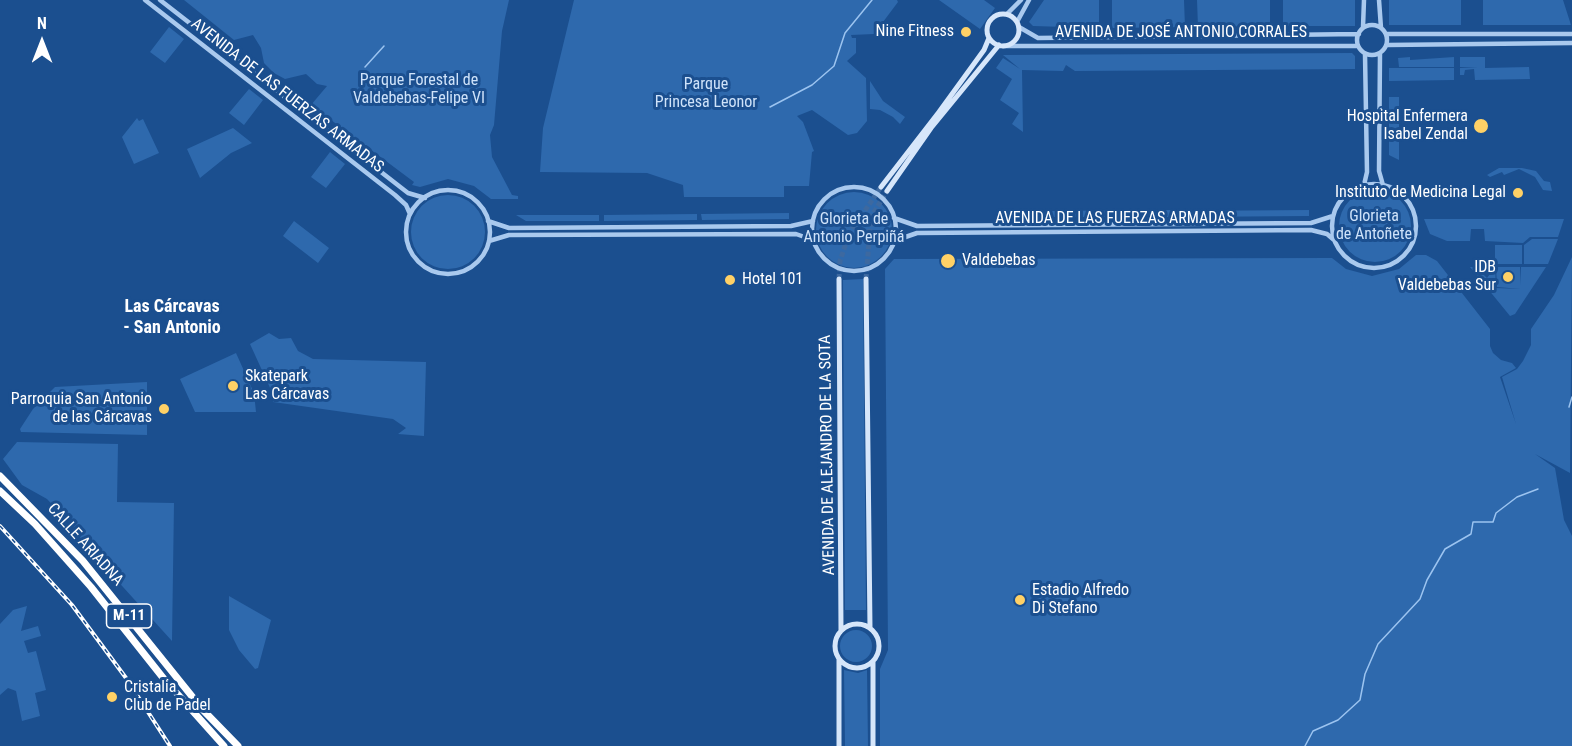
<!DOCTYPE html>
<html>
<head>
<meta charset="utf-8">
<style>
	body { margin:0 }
	#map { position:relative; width:1572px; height:746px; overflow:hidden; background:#1b4f8f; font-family:"Roboto Condensed",sans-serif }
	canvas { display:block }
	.north { position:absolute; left:12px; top:12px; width:60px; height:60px; -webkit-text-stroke:4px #1b4f8f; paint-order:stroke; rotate:0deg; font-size:16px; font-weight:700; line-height:24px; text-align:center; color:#fff }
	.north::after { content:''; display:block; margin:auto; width:21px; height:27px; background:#fff; clip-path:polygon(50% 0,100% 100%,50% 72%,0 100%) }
</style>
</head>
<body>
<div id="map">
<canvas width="1572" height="746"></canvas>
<div class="north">N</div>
</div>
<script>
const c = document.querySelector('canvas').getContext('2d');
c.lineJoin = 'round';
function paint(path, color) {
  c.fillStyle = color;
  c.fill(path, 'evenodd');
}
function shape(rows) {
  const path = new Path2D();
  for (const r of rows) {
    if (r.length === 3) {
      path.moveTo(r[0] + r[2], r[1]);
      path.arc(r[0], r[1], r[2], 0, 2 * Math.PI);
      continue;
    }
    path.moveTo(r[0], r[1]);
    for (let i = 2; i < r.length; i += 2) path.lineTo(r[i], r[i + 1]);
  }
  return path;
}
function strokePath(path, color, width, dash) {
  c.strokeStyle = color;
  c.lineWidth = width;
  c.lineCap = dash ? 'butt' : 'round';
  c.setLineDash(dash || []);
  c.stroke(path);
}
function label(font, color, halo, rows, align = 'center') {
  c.font = font + ' "Roboto Condensed",sans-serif';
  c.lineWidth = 6;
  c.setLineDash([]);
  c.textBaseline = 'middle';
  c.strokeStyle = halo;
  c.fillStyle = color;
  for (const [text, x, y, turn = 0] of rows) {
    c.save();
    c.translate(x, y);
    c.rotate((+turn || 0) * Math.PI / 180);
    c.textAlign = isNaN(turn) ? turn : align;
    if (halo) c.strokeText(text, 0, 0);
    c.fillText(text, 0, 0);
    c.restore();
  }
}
const green = shape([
	[184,0,509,0,502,31,494,125,490,135,492,157,512,195,518,196,518,199,491,199,474,186,448,179,420,187,412,185,414,182,311,105,327,86,317,84,306,74,285,79,274,73,264,63,261,48,253,35,234,40],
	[574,0,897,0,898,2,874,34,851,35,852,38,856,38,856,53,847,61,866,78,867,121,857,133,848,135,812,110,797,116,803,122,814,151,812,152,809,186,784,186,784,197,684,197,683,185,647,173,540,172,543,128],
	[939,0,984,0,995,8,980,29],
	[1044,0,1099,0,1099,28,1033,26,1029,22],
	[1112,0,1184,0,1185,27,1112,28],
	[1197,0,1270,0,1270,26,1198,27],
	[1283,0,1355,0,1355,26,1283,26],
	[1389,0,1461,0,1461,25,1389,25],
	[1483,0,1563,0,1571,25,1483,25],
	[169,27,184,39,165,63,150,52],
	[1352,53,1355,56,1355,69,1075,71,1066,65,1063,71,1022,70,1023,132,1012,124,1019,113,1000,100,1012,79,996,68,1003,58,1020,69,1003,55],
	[1410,57,1410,60,1454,57,1454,67,1399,67,1398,58],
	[1460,57,1485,57,1485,68,1529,67,1530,79,1475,80,1474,69,1465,70,1464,75,1460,75,1460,68,1478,67,1460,67],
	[1389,68,1454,68,1454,80,1389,81],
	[870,81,883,101,905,117,900,124,893,117,880,110,870,109],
	[249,89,263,100,244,125,229,113],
	[1389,97,1399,97,1399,160,1389,155],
	[137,118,139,121,143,119,159,153,134,164,122,137],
	[233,128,252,143,231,153,200,178,187,149],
	[330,152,345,164,326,188,311,177],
	[1499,168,1522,168,1536,171,1544,181,1550,182,1552,191,1543,190,1535,177,1519,169,1504,175,1502,172,1490,177,1487,175],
	[1375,226,36],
	[854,230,38],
	[448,232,37],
	[1179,210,1179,217,1048,217,1048,211],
	[1309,210,1309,216,1184,217,1184,211],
	[789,213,789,219,702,220,701,214],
	[697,214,697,220,604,221,604,215],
	[516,215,599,215,599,221,526,221],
	[1424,219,1564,219,1558,237,1530,237,1523,243,1485,241,1484,229,1471,229,1470,241,1447,241,1430,234],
	[294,221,329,248,318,263,283,236],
	[1532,239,1558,239,1548,264,1524,264,1524,245],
	[1495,245,1522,245,1522,264,1495,264],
	[1416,255,1426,255,1437,261,1490,329,1490,346,1493,353,1501,360,1512,363,1516,368,1500,377,1516,424,1502,377,1517,369,1523,361,1531,345,1531,329,1554,295,1572,257,1570,473,1535,454,1555,468,1564,520,1572,536,1572,746,880,746,880,669,888,650,885,269,894,259,1332,258,1346,269,1372,276,1399,269],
	[1470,267,1485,267,1482,273,1487,278,1495,267,1496,288,1521,289,1497,287,1496,267,1520,267,1521,285,1521,267,1546,267,1515,314,1510,316],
	[863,279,866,610,845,610,843,280],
	[269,333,279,339,291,338,298,351,313,359,426,362,424,436,398,434,406,428,393,419,273,402,271,390,250,344],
	[236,353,254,393,256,412,195,412,180,379],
	[147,382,147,435,21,432,20,429,33,409,55,387],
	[17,442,118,444,117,502,174,503,172,641,84,544,75,529,47,499,22,485,3,459],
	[229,596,271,620,258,668,255,669,239,650,229,630],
	[27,606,21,631,38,626,41,636,24,641,28,653,36,651,46,690,35,693,40,716,22,721,16,691,8,688,0,695,0,624,13,610],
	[856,646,16],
	[844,670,858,673,867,670,868,746,845,746]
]);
const stream = shape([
	[365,67,384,46],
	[770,107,812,85,834,66,845,33,872,0],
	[1569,407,1572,397],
	[1305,746,1313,731,1338,720,1360,700,1365,674,1378,644,1420,599,1427,580,1445,549,1471,534,1473,522,1493,522,1496,513,1517,497,1538,489]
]);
const secondaryTunnel = shape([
	[839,279,840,261,849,234,881,187],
	[866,279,871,217,887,191]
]);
const tertiary = shape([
	[145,0,395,195,406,205,410,214],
	[160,0,408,193,425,198],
	[1379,0,1381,28],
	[1007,14,1021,0],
	[1017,22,1029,0],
	[1372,40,15],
	[1019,27,1038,38,1359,34],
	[1363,27,1364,0],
	[1386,34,1572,34],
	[1387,45,1572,43],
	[1003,46,1358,46],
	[1380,53,1379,171,1383,185],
	[1374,226,42],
	[1364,185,1367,172,1365,54],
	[854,229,42],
	[448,232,42],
	[894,218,917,226,1311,223,1333,216],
	[488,221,509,228,791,226,813,221],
	[489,241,509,235,796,234,813,240],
	[894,241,917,233,1311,230,1327,234,1334,240]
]);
const secondary = shape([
	[1003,30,16],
	[881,187,939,112,984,50,989,38],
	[887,191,931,128,999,45],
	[839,279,841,631],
	[866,279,870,628],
	[857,646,22],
	[873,661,873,746],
	[839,746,839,660]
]);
const motorway = shape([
	[0,476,83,561,203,710,238,746],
	[0,491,35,524,91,587,164,679,224,746]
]);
const rail = shape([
	[0,526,72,605,126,678,170,746]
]);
const markers = [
	[966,32,6,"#ffd166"],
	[1481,126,8,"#ffd166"],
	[1518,193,6,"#ffd166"],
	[948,261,8,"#ffd166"],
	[1508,277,6,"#ffd166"],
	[730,280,6,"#ffd166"],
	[233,386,6,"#ffd166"],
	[164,409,6,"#ffd166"],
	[1020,600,6,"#ffd166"],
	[112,697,6,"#ffd166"]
];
const shields = [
	[129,616,45]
];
const shieldNames = [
	["M-11",129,616]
];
const poiNames = [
	["Nine Fitness",954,32],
	["Hospital Enfermera",1468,117],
	["Isabel Zendal",1468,135],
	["Instituto de Medicina Legal",1506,193],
	["Valdebebas",962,261,"left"],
	["IDB",1496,268],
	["Valdebebas Sur",1496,286],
	["Hotel 101",742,280,"left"],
	["Skatepark",245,377,"left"],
	["Las Cárcavas",245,395,"left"],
	["Parroquia San Antonio",152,400],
	["de las Cárcavas",152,418],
	["Estadio Alfredo",1032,591,"left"],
	["Di Stefano",1032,609,"left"],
	["Cristalia",124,688,"left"],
	["Club de Padel",124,706,"left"]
];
const streetNames = [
	["AVENIDA DE JOSÉ ANTONIO CORRALES",1181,33],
	["AVENIDA DE LAS FUERZAS ARMADAS",287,96,38],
	["AVENIDA DE LAS FUERZAS ARMADAS",1115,219],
	["AVENIDA DE ALEJANDRO DE LA SOTA",828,455,-91],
	["CALLE ARIADNA",85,545,48]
];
const parkNames = [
	["Parque Forestal de",419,81],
	["Valdebebas-Felipe VI",419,99],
	["Parque",706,85],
	["Princesa Leonor",706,103],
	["Glorieta",1374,217],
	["de Antoñete",1374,235],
	["Glorieta de",854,220],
	["Antonio Perpiñá",854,238]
];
const neighbourhoodNames = [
	["Las Cárcavas",172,307],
	["- San Antonio",172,328]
];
paint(green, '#2e69ad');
strokePath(stream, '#9cc4f0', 1.5);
strokePath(secondaryTunnel, '#3d69a0', 5, [5, 2.5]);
strokePath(tertiary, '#a9c9ee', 4.5);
strokePath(secondary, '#d6e6fa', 5);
strokePath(motorway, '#fff', 7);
strokePath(rail, '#fff', 4);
strokePath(rail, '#1b4f8f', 1.5, [4.5]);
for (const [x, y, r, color] of markers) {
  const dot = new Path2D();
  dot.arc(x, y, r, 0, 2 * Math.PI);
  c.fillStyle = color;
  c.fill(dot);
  strokePath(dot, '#1b4f8f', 2);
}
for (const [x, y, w] of shields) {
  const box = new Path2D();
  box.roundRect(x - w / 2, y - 12, w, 24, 4.5);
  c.fillStyle = '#1b4f8f';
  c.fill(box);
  strokePath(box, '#fff', 1.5);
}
label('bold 15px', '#fff', null, shieldNames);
label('16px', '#fff', '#1b4f8f', poiNames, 'right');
label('16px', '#fff', '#1b4f8f', streetNames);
label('16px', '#cfe3fa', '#1b4f8f', parkNames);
label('bold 18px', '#fff', '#1b4f8f', neighbourhoodNames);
</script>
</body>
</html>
